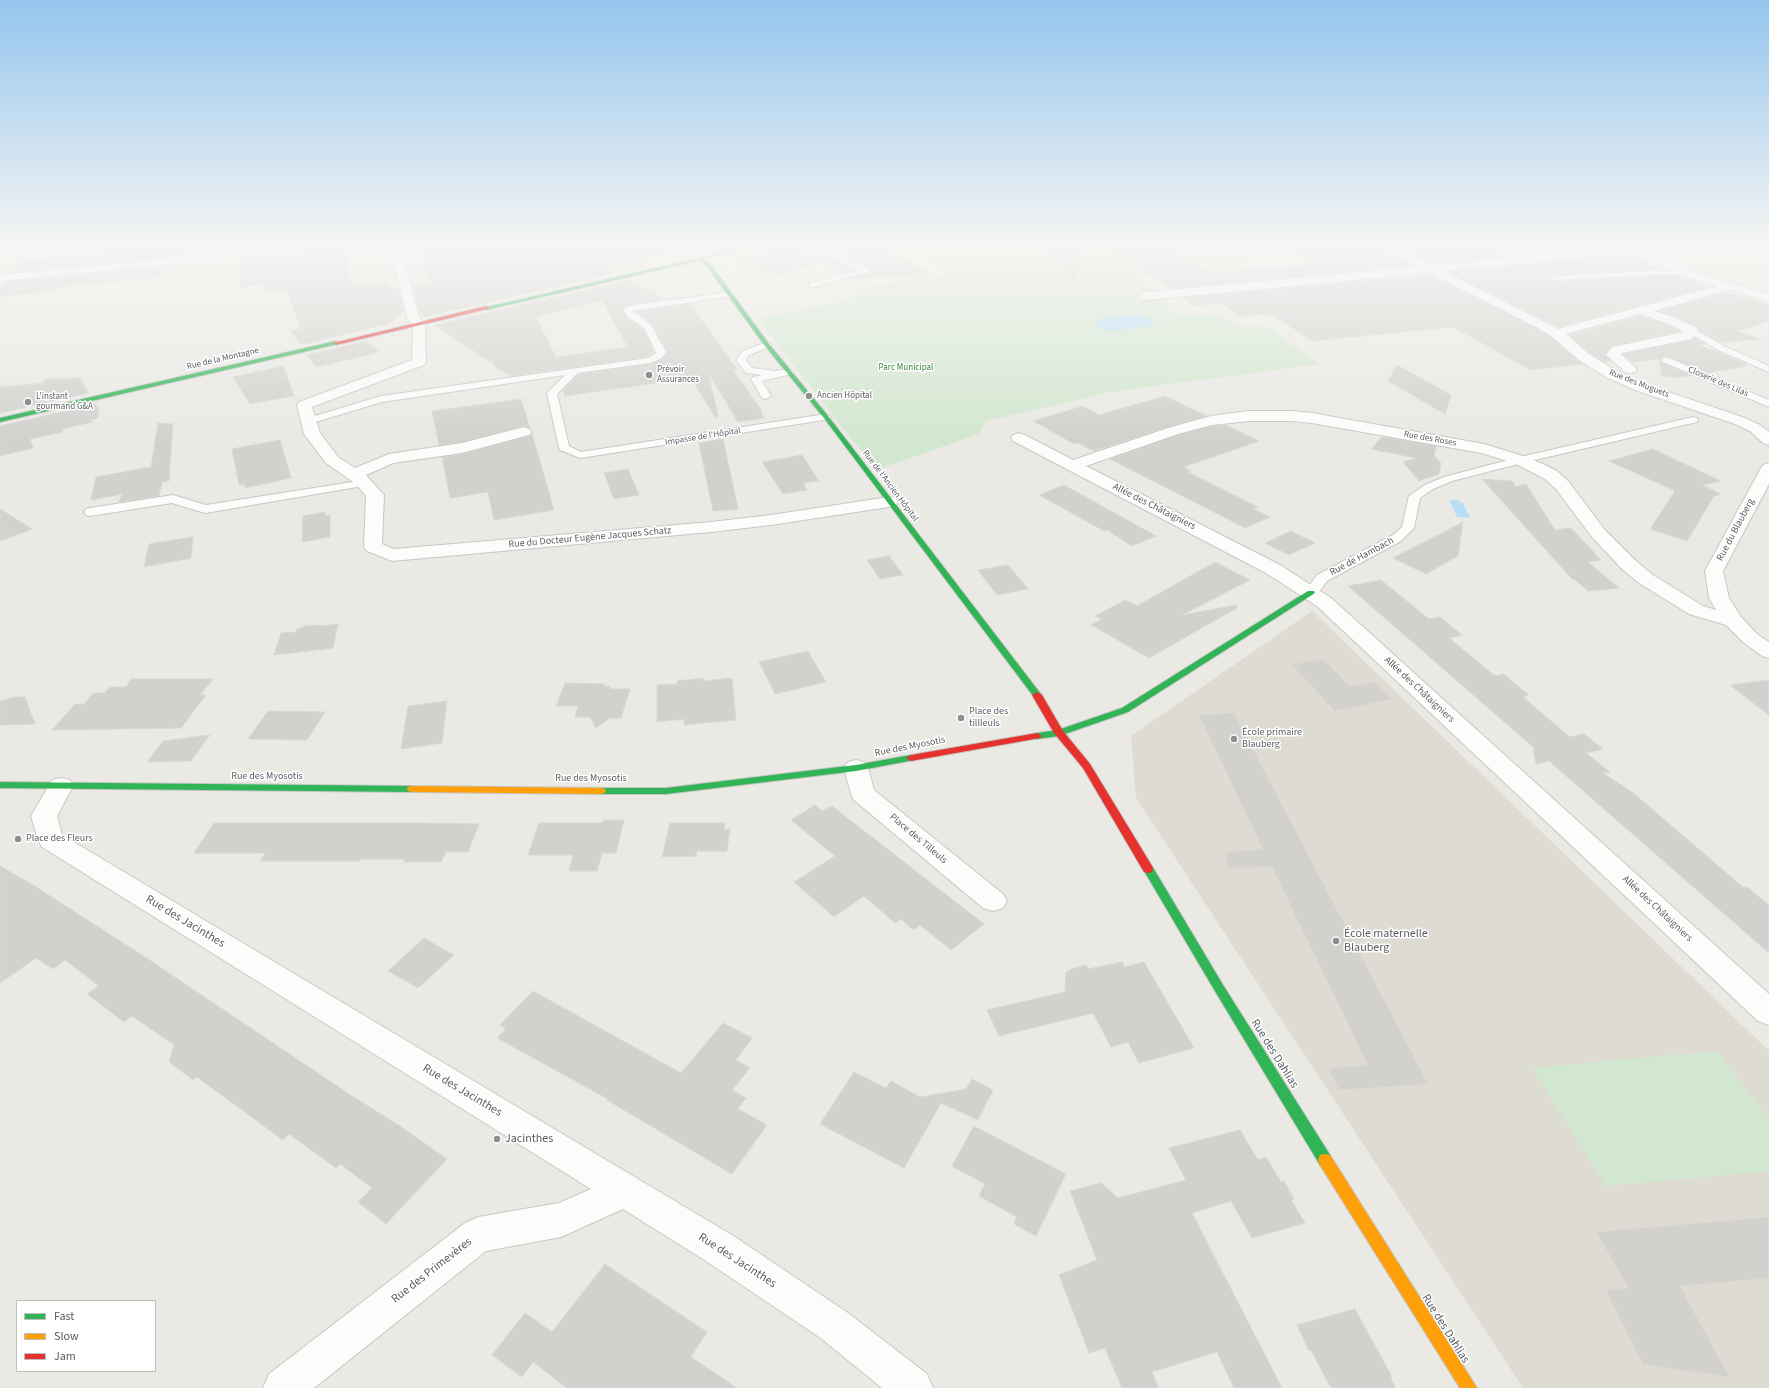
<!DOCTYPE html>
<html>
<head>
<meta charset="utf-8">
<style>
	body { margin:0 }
	#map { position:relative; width:1769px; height:1388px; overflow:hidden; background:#eae9e4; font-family:"Source Sans 3",sans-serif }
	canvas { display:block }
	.legend { position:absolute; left:16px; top:1300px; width:140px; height:72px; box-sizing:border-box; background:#fff; border:1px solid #bdbfc0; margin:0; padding:5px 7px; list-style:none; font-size:12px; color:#5a5e62 }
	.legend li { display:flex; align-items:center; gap:8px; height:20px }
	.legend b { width:20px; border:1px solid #bdbfc0 }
</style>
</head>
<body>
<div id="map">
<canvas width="1769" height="1388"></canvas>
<ul class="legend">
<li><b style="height:5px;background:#30b455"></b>Fast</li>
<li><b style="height:5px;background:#ff9f0a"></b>Slow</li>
<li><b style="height:5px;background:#e5322d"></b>Jam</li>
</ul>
</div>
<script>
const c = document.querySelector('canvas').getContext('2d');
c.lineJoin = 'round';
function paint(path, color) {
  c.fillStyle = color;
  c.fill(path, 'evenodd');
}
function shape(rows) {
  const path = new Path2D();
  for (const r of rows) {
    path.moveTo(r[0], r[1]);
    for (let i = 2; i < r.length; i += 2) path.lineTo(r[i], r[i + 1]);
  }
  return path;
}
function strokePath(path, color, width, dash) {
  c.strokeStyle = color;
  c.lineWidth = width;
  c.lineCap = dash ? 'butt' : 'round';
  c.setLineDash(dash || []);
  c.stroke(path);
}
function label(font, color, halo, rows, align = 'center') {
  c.font = font + ' "Source Sans 3",sans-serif';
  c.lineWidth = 3;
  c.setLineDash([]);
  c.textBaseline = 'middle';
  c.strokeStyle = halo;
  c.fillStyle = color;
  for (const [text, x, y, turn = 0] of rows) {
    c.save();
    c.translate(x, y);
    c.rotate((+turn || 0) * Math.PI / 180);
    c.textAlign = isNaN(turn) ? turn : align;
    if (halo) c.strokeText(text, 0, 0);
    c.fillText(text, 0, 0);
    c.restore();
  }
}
const commercial = shape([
	[777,246,906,246,953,271,815,295,749,265,727,268,714,260]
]);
const education = shape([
	[1095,246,1331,246,1155,274],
	[1312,611,1769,1051,1769,1388,1523,1388,1136,798,1131,736]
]);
const green = shape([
	[906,246,1097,246,1155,274,1138,277,1175,315,1218,315,1240,326,1268,327,1320,364,1111,392,986,421,979,434,876,470,758,319,852,299,856,289,953,271],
	[1717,1051,1769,1118,1769,1171,1606,1186,1532,1068]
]);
const water = shape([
	[1136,315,1150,319,1153,322,1153,326,1112,331,1102,329,1095,321,1108,317],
	[1449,500,1459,500,1460,502,1463,503,1470,518,1457,517]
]);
const building = shape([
	[143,246,160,246,158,250,191,247,181,256,12,272,20,261,98,253,99,250,143,246],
	[242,246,286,246,241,250,242,246],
	[334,246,347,246,351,286,388,282,389,288,398,287,404,311,390,323,301,345,291,331,301,328,286,289,264,292,265,284,239,287,241,259,328,250,334,246],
	[420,246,663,246,664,254,604,268,615,273,423,317,420,315,412,286,430,283,420,246],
	[1099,246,1153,246,1213,273,1319,264,1276,246,1378,246,1379,249,1412,266,1169,288,1125,258,1099,246],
	[1395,246,1487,246,1488,249,1505,257,1432,263,1395,246],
	[1504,246,1520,247,1556,246,1570,251,1526,254,1504,246],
	[790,247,818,258,824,257,854,270,843,273,823,262,775,275,739,260,790,247],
	[875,247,899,256,932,274,876,278,873,277,858,280,854,278,869,273,871,269,837,254,875,247],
	[1086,250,1074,282,1045,252,1086,250],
	[1625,255,1663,270,1554,274,1549,279,1554,282,1649,276,1681,276,1708,287,1558,327,1449,272,1625,255],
	[171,266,159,277,60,287,58,290,0,297,0,289,5,282,171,266],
	[1429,275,1535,328,1550,337,1583,364,1531,370,1453,327,1312,341,1273,315,1264,316,1262,314,1241,317,1222,303,1194,306,1183,298,1429,275],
	[628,280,666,299,633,304,624,307,623,309,626,317,643,329,654,352,648,357,510,376,494,365,493,362,490,362,435,325,628,280],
	[602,301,628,347,556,357,536,317,602,301],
	[1726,293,1769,304,1769,321,1738,331,1761,339,1721,343,1699,330,1698,327,1674,316,1659,311,1726,293],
	[690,304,737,369,733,370,762,411,760,411,764,418,738,422,708,372,718,416,715,417,691,378,565,396,563,390,579,374,650,364,663,359,667,351,652,324,637,312,690,304],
	[1640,316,1665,324,1679,331,1612,346,1605,355,1611,361,1604,362,1590,353,1569,335,1640,316],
	[1695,338,1705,344,1700,345,1746,364,1743,364,1747,366,1707,373,1665,356,1660,360,1662,363,1691,375,1675,378,1670,376,1662,377,1659,359,1632,362,1630,359,1623,354,1692,340,1695,338],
	[366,341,380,352,316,367,307,355,366,341],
	[1397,365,1451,395,1445,414,1388,381,1397,365],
	[283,366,294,396,250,404,233,377,283,366],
	[80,378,89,393,0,413,0,387,42,383,46,379,80,378],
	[1165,396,1207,416,1168,427,1094,451,1078,443,1074,444,1033,421,1083,406,1099,415,1165,396],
	[521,399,530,428,524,426,462,442,439,445,432,411,521,399],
	[96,404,98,408,98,418,91,420,92,422,62,429,63,432,30,439,33,448,0,456,0,426,96,404],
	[158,423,173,424,169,481,162,482,159,496,119,502,122,494,91,500,96,477,151,467,158,423],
	[1226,425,1259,441,1184,467,1191,471,1188,472,1258,507,1253,509,1270,517,1245,528,1110,459,1178,435,1212,426,1226,425],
	[532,434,554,510,494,520,488,492,450,498,442,457,462,454,529,436,532,434],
	[1382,437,1436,446,1434,456,1441,463,1439,474,1419,481,1403,462,1416,458,1371,449,1382,437],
	[723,439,738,509,713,511,699,443,723,439],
	[280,440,291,478,245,488,245,484,239,485,232,449,280,440],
	[1653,449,1721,481,1702,485,1721,494,1714,496,1687,541,1650,529,1675,491,1609,461,1653,449],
	[802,455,819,481,803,483,807,490,783,494,762,462,802,455],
	[628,469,639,495,614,499,604,473,628,469],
	[1482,479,1512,481,1516,487,1526,484,1555,530,1571,528,1601,560,1588,562,1619,588,1588,591,1574,579,1573,580,1482,479],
	[1064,485,1129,521,1156,536,1132,546,1107,530,1104,531,1039,495,1064,485],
	[0,509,32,529,0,541,0,509],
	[325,512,325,516,330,515,330,537,302,542,303,516,325,512],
	[1463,522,1458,556,1426,574,1393,558,1463,522],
	[1291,531,1315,543,1289,555,1265,543,1291,531],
	[193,537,191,558,144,567,149,544,193,537],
	[889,556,903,575,880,579,867,560,889,556],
	[1215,562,1250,580,1182,615,1236,605,1237,608,1149,658,1091,625,1102,619,1095,616,1125,600,1137,606,1215,562],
	[1008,565,1028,589,997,595,978,570,1008,565],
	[1381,580,1429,619,1440,617,1462,635,1449,638,1495,676,1504,674,1513,682,1529,695,1523,697,1570,737,1584,734,1603,749,1586,753,1610,772,1603,773,1632,792,1744,888,1747,887,1769,905,1769,953,1549,761,1536,764,1533,747,1348,586,1381,580],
	[338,624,333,648,274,655,281,633,296,632,297,629,305,626,315,625,322,626,338,624],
	[808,651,826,682,775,694,759,662,808,651],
	[1323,659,1350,687,1374,682,1392,699,1335,711,1292,665,1323,659],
	[703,678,703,681,732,678,736,720,684,725,684,719,657,722,657,685,677,684,677,681,703,678],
	[131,679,213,679,200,695,206,695,181,728,52,730,75,704,84,704,93,693,104,693,110,687,126,687,131,679],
	[1769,680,1769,715,1730,685,1769,680],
	[565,683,605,684,604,686,610,686,610,689,630,689,621,718,610,718,596,728,590,717,575,717,578,706,556,706,565,683],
	[15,697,25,697,35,724,0,725,0,701,15,697],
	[447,701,442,743,401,749,408,706,447,701],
	[268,711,325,712,307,740,248,739,268,711],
	[1234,713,1428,1084,1339,1090,1329,1069,1368,1065,1272,867,1227,868,1226,853,1263,849,1199,715,1234,713],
	[210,735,191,761,147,762,163,741,210,735],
	[815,805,822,811,832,806,984,924,951,950,920,925,913,930,901,919,895,923,864,896,834,917,794,882,835,856,791,820,815,805],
	[604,820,624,820,616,853,602,853,597,871,569,871,573,855,528,855,539,823,602,823,604,820],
	[214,823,422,823,479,824,468,852,446,852,441,862,404,862,405,859,361,859,360,861,260,861,265,853,194,853,214,823],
	[670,823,725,823,724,829,730,829,727,851,697,851,696,856,662,857,670,823],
	[0,866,30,883,145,957,349,1094,403,1128,447,1159,386,1224,358,1202,372,1188,340,1164,336,1168,289,1134,283,1140,197,1077,193,1080,169,1062,174,1045,132,1016,124,1022,87,994,99,986,65,960,53,969,36,958,0,983,0,866],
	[424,938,454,955,418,988,388,971,424,938],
	[1122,962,1125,967,1144,962,1194,1048,1139,1063,1128,1042,1111,1047,1093,1013,999,1036,987,1010,1065,992,1066,972,1072,969,1086,965,1088,969,1122,962],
	[533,991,681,1073,723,1023,752,1038,736,1060,750,1068,732,1090,746,1098,738,1109,767,1125,732,1174,607,1100,608,1099,497,1038,506,1029,500,1025,533,991],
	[854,1072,886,1088,891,1081,920,1097,966,1089,972,1079,993,1090,978,1120,941,1103,904,1168,820,1124,854,1072],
	[974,1126,1066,1174,1036,1236,1014,1224,1017,1217,979,1196,985,1184,952,1166,974,1126],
	[1240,1130,1258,1160,1266,1157,1281,1182,1284,1181,1294,1199,1291,1200,1305,1223,1252,1238,1231,1201,1192,1213,1282,1388,1234,1388,1217,1352,1152,1372,1159,1388,1122,1388,1105,1348,1089,1353,1059,1275,1097,1260,1070,1191,1101,1183,1118,1198,1186,1180,1169,1148,1240,1130],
	[1769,1217,1769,1278,1680,1286,1729,1377,1643,1364,1606,1290,1629,1288,1596,1232,1769,1217],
	[605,1264,707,1332,691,1357,737,1388,567,1388,533,1362,522,1377,492,1355,525,1313,552,1332,605,1264],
	[1355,1309,1392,1377,1390,1378,1396,1388,1331,1388,1311,1350,1309,1351,1297,1325,1355,1309]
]);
const lane = shape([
	[808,246,816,246,870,270,869,272,815,287,809,287,809,283,859,270,808,248,808,246],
	[1608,246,1618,246,1629,251,1625,253,1608,246],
	[1649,271,1685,271,1689,273,1685,275,1649,275,1554,280,1550,278,1554,276,1649,271],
	[730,292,733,292,733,296,633,311,651,325,666,352,662,358,650,363,578,373,557,394,569,446,581,452,826,414,831,417,830,419,580,458,560,450,559,448,547,393,565,375,382,402,309,424,304,421,305,419,381,396,648,358,655,354,656,352,644,328,627,316,624,310,625,308,633,305,730,292],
	[1692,328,1724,346,1769,366,1769,372,1718,350,1689,333,1688,331,1692,328],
	[767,342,772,345,770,347,749,355,746,360,752,368,775,371,789,369,794,372,792,374,762,381,771,396,766,399,762,398,751,379,753,377,762,375,746,373,736,360,743,351,767,342],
	[1666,357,1769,400,1769,407,1663,362,1661,360,1666,357],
	[1693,417,1697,418,1698,420,1697,422,1522,463,1452,481,1433,489,1420,498,1414,528,1401,541,1327,581,1316,596,1311,597,1306,596,1304,593,1317,575,1393,535,1402,527,1409,496,1425,485,1444,477,1516,458,1693,417],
	[365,480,371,483,369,485,205,513,172,503,90,516,86,515,84,512,86,509,90,508,173,495,206,505,365,480]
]);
const street = shape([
	[298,246,333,246,328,249,0,281,0,275,298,246],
	[390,246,400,246,419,317,425,325,426,362,424,365,312,407,320,433,338,457,355,468,389,454,462,443,524,427,529,429,532,432,529,435,462,453,393,463,366,475,384,495,382,544,394,549,465,543,711,522,771,515,889,497,895,498,898,502,895,506,889,507,771,525,711,532,392,561,367,551,364,547,366,496,356,484,326,463,304,434,297,405,299,402,412,360,413,325,407,318,390,246],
	[1379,246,1392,246,1432,265,1511,258,1489,248,1488,246,1501,246,1526,256,1641,246,1677,246,1676,248,1672,249,1645,252,1696,273,1769,294,1769,302,1730,290,1654,311,1674,317,1697,328,1698,331,1692,339,1622,353,1621,354,1637,369,1635,372,1630,373,1625,372,1606,355,1612,347,1684,332,1666,323,1640,314,1566,334,1589,354,1616,371,1645,384,1745,418,1760,425,1769,432,1769,445,1763,443,1750,431,1735,424,1635,390,1606,377,1579,360,1551,336,1536,327,1429,273,1146,300,1142,299,1140,296,1142,293,1146,292,1417,267,1380,248,1379,246],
	[1629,253,1688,277,1717,286,1558,329,1444,271,1629,253],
	[1249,411,1292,411,1312,413,1484,444,1526,457,1545,465,1557,471,1568,481,1604,529,1636,561,1653,575,1703,606,1716,610,1709,598,1705,571,1761,468,1763,465,1769,463,1769,484,1723,571,1729,598,1741,617,1757,634,1769,642,1769,658,1762,656,1743,642,1726,625,1689,614,1639,583,1622,569,1592,537,1556,489,1545,479,1514,463,1481,453,1312,423,1292,421,1249,421,1212,425,1178,434,1086,466,1280,565,1331,598,1769,994,1769,1025,1758,1021,1317,606,1266,573,1013,441,1011,438,1013,435,1019,433,1025,435,1073,460,1168,428,1211,416,1249,411],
	[856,760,864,762,868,768,874,790,1003,894,1007,901,1003,908,993,911,983,908,854,800,851,794,844,768,848,762,856,760],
	[61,778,70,780,73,786,57,816,62,835,735,1237,848,1313,927,1374,933,1388,882,1388,822,1339,709,1263,623,1209,561,1237,486,1251,314,1388,263,1388,269,1374,465,1223,478,1217,559,1203,591,1189,42,847,38,840,31,816,52,780,61,778]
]);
const fast = shape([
	[751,246,757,246,703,259,709,262,769,344,828,416,1040,693,1042,695,1040,697,1034,697,824,418,765,346,705,264,698,261,486,310,483,308,751,246],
	[336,341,338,342,338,344,0,422,0,418,336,341],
	[1308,591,1314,591,1315,593,1128,712,1059,736,1037,739,1032,736,1037,733,1058,730,1122,708,1308,591],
	[911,755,916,758,914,760,856,771,666,794,601,794,597,793,596,791,597,789,601,788,666,788,856,765,911,755],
	[0,782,412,786,416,787,417,789,416,791,412,792,0,788,0,782],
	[1148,865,1152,866,1223,985,1330,1155,1332,1160,1330,1165,1325,1166,1320,1165,1215,991,1143,869,1144,866,1148,865]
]);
const slow = shape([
	[412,786,601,788,605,789,606,791,605,793,601,794,412,792,408,791,407,789,408,787,412,786],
	[1325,1154,1330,1155,1477,1388,1460,1388,1320,1165,1318,1160,1320,1155,1325,1154]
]);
const jam = shape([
	[486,306,489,308,488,309,336,345,333,343,486,306],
	[1037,692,1042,695,1063,731,1090,764,1152,866,1153,869,1152,872,1148,873,1144,872,1083,768,1054,733,1032,695,1037,692],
	[1037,733,1042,736,1040,738,911,761,906,758,911,755,1037,733]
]);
const rail = shape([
	[1730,246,1769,261],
	[1755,246,1769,251]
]);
const markers = [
	[649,375,4,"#8c8f90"],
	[809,396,4,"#8c8f90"],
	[28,402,4,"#8c8f90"],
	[961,718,4,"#8c8f90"],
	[1234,739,4,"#8c8f90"],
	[18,839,4,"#8c8f90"],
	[1336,941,4,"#8c8f90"],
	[497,1139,4,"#8c8f90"]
];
const farStreetnames = [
	["Rue de la Montagne",223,359,-13],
	["Closerie des Lilas",1718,382,23],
	["Rue des Muguets",1639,384,21],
	["Impasse de l'Hôpital",703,437,-9],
	["Rue des Roses",1430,439,10],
	["Rue de l'Ancien Hôpital",890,486,53]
];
const farParknames = [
	["Parc Municipal",906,368]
];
const farPoinames = [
	["Prévoir",657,370],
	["Assurances",657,380],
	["Ancien Hôpital",817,396],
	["L'instant",36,397],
	["gourmand G&A",36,407]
];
const streetNames = [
	["Allée des Châtaigniers",1154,507,27],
	["Rue du Blauberg",1736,530,-62],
	["Rue du Docteur Eugène Jacques Schatz",590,538,-5],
	["Rue de Hambach",1362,557,-28],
	["Allée des Châtaigniers",1419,690,43],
	["Rue des Myosotis",910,747,-11],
	["Rue des Myosotis",267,777],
	["Rue des Myosotis",591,779],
	["Place des Tilleuls",918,839,40],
	["Allée des Châtaigniers",1657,909,43]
];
const poiNames = [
	["Place des",969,712],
	["tillleuls",969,724],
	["École primaire",1242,733],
	["Blauberg",1242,745],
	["Place des Fleurs",26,839]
];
const nearStreetnames = [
	["Rue des Jacinthes",185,922,31],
	["Rue des Dahlias",1274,1054,58],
	["Rue des Jacinthes",462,1091,31],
	["Rue des Jacinthes",737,1261,33],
	["Rue des Primevères",432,1271,-38],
	["Rue des Dahlias",1445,1329,58]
];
const nearPoinames = [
	["École maternelle",1344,934],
	["Blauberg",1344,948],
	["Jacinthes",505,1139]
];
paint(commercial, '#f5eedc');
paint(education, '#dedbd3');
paint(green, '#d2e7cf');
paint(water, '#b6def7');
paint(building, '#d2d1ce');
strokePath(building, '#dad8d4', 1);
strokePath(lane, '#c7c7c6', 2);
strokePath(street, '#c7c7c6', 2);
strokePath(fast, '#c5c6c4', 2);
strokePath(slow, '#c5c6c4', 2);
strokePath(jam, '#c5c6c4', 2);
paint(lane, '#fcfcfb');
paint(street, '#fcfcfb');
paint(fast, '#30b455');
paint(slow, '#ff9f0a');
paint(jam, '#e5322d');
strokePath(rail, '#e2e2e1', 1.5, [0.5, 3]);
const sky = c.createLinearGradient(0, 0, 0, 440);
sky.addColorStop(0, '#94c5ee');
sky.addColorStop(0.56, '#f6f5f3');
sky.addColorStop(1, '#f6f5f300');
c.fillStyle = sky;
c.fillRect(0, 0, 1769, 440);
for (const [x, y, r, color] of markers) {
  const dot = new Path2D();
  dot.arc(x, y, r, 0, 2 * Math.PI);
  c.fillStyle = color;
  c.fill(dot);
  strokePath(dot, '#fff', 1.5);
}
label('9px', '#5a5e62', '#fff', farStreetnames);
label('9px', '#358734', '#fff', farParknames);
label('9px', '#5a5e62', '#fff', farPoinames, 'left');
label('10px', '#5a5e62', '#fff', streetNames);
label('10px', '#5a5e62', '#fff', poiNames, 'left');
label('12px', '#5a5e62', '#fff', nearStreetnames);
label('12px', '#5a5e62', '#fff', nearPoinames, 'left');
</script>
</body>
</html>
